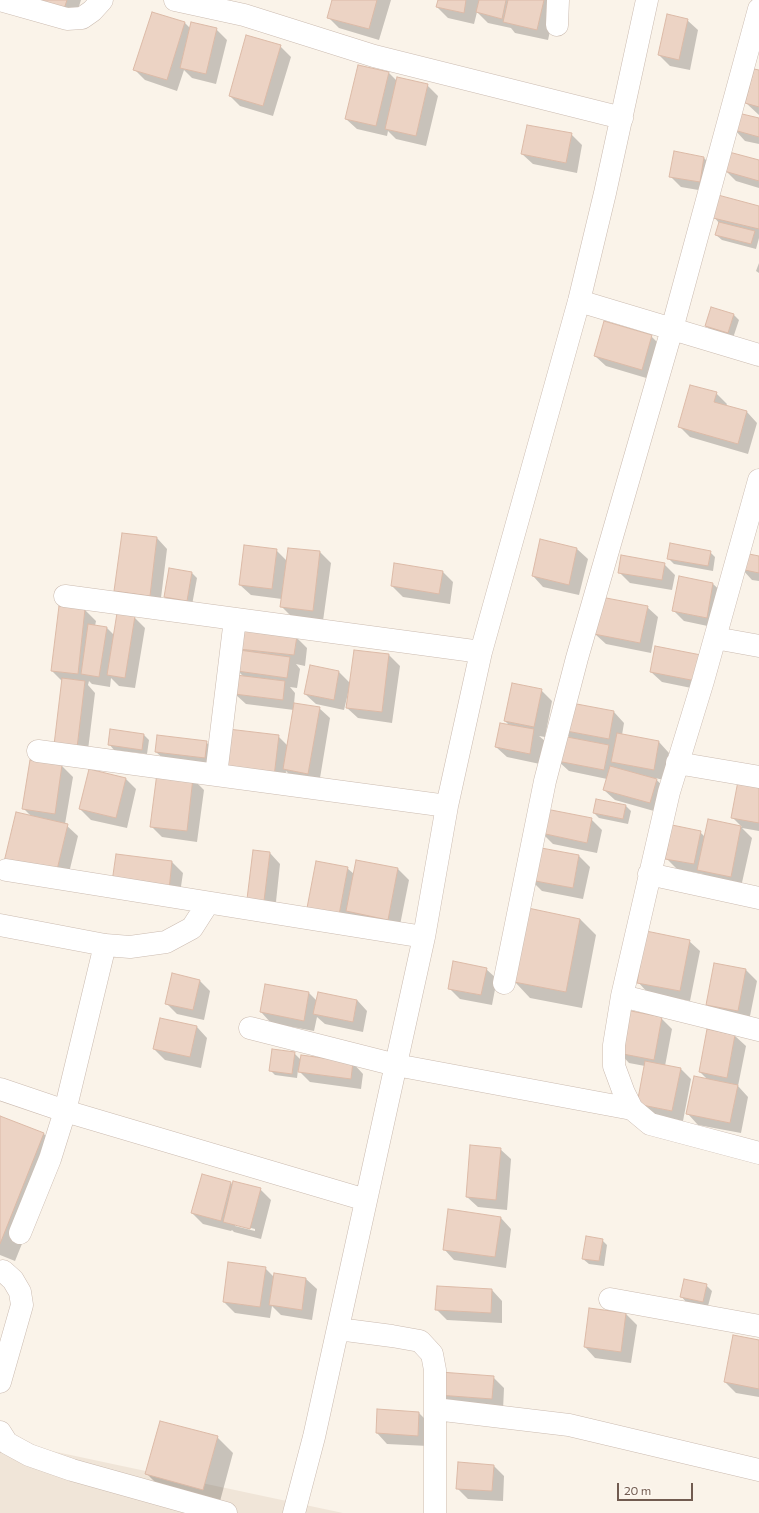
<!DOCTYPE html>
<html>
<head>
<meta charset="utf-8">
<style>
	body { margin:0 }
	#map { position:relative; width:759px; height:1513px; overflow:hidden; background:#faf3e9; font-family:Commissioner,sans-serif }
	canvas { display:block }
	.scale { position:absolute; left:617px; top:1483px; width:76px; height:18px; box-sizing:border-box; border:2px solid #715b50; border-top:0; padding-left:5px; font-size:12px; line-height:14px; white-space:nowrap; color:#715b50; -webkit-text-stroke:3px #fdf7ef; paint-order:stroke }
</style>
</head>
<body>
<div id="map">
<canvas width="759" height="1513"></canvas>
<div class="scale">20 m</div>
</div>
<script>
const c = document.querySelector('canvas').getContext('2d');
c.lineJoin = 'round';
function paint(path, color) {
  c.fillStyle = color;
  c.fill(path, 'evenodd');
}
function shape(rows) {
  const path = new Path2D();
  for (const r of rows) {
    path.moveTo(r[0], r[1]);
    for (let i = 2; i < r.length; i += 2) path.lineTo(r[i], r[i + 1]);
  }
  return path;
}
function strokePath(path, color, width, dash) {
  c.strokeStyle = color;
  c.lineWidth = width;
  c.lineCap = dash ? 'butt' : 'round';
  c.setLineDash(dash || []);
  c.stroke(path);
}
const residential = shape([
	[0,1440,343,1513,0,1513]
]);
const shadow = shape([
	[21,0,81,0,74,22],
	[333,0,391,0,379,40,339,28,328,17],
	[439,0,557,0,548,40,515,33,511,28,488,23,477,12,474,24,448,18,437,7],
	[152,13,185,23,191,29,216,29,227,40,216,84,192,78,184,70,177,91,145,80,134,69],
	[687,20,698,30,690,70,670,66,659,55],
	[280,46,291,57,273,116,240,106,230,96],
	[759,71,759,115,746,103],
	[389,73,397,81,427,85,438,96,426,146,396,139,388,131,387,136,357,129,346,119],
	[759,119,759,144,745,141,735,130],
	[571,134,582,145,577,173,533,164,522,154],
	[675,153,704,158,715,169,710,192,681,187,670,176],
	[759,161,759,188,736,181,725,170],
	[759,207,759,238,756,249,722,240,716,235,719,223,714,217],
	[759,263,759,273,756,271],
	[734,315,739,320,733,338,712,331,706,326],
	[651,336,662,347,653,380,606,366,595,356],
	[716,393,727,404,726,406,747,412,757,423,748,454,690,437,679,426],
	[157,538,167,549,160,606,126,602,115,591],
	[289,549,320,552,331,563,323,621,292,617,281,606,282,599,251,595,240,585,276,550,287,561],
	[577,549,588,559,579,595,543,587,533,576],
	[710,552,715,557,713,571,674,564,668,558],
	[759,557,759,581,752,580,742,569],
	[664,564,675,575,672,590,630,583,619,572],
	[442,571,453,582,450,604,403,597,392,586],
	[192,573,197,578,192,605,170,602,165,597],
	[679,577,713,584,724,594,717,628,684,621,673,610],
	[60,607,85,610,96,621,95,626,107,628,115,636,134,617,145,628,135,688,119,686,111,678,110,687,92,684,89,681,88,685,95,693,87,758,55,745,62,681,52,671],
	[647,607,658,617,651,653,606,644,595,634],
	[296,637,307,648,305,666,296,664,300,669,297,688,290,687,295,693,294,704,319,708,330,718,319,784,294,779,286,771,284,788,234,781,278,736,288,746,294,710,246,704,235,694,244,677,238,671,244,652,240,648],
	[656,647,706,691,662,682,651,672],
	[389,655,400,666,392,723,358,718,347,708,349,694,348,693,344,710,316,704,305,694,311,666,339,672,350,683],
	[541,690,552,701,545,737,539,736,545,741,540,764,507,757,496,747,510,726,505,721],
	[614,712,624,723,622,735,659,742,669,753,664,780,655,778,667,791,661,813,615,800,604,790,607,779,569,771,558,761,571,739,562,729],
	[111,730,144,735,149,740,147,754,114,750,109,744],
	[206,742,217,753,215,768,167,762,156,752],
	[30,761,62,766,73,777,65,824,78,836,66,885,31,816,23,808],
	[126,779,136,789,127,828,91,820,80,809],
	[193,779,204,790,197,842,162,837,151,826],
	[759,786,759,831,742,828,752,838,741,887,709,880,703,874,677,869,666,858,700,832,705,837,709,821,742,827,732,817],
	[626,806,631,811,628,824,599,818,594,813],
	[591,819,602,830,597,853,553,844,542,833],
	[270,853,280,864,275,911,259,909],
	[117,855,172,862,183,873,179,900],
	[579,856,590,867,583,899,542,891,531,880],
	[357,861,398,869,409,880,399,930,318,919,347,868,354,874],
	[580,919,596,935,582,1008,530,998,515,982],
	[689,941,700,951,690,1001,648,993,638,982],
	[715,964,746,970,757,981,749,1021,718,1015,707,1004],
	[486,969,497,979,492,1005,460,999,449,988],
	[200,981,210,991,204,1020,177,1014,166,1003],
	[266,985,309,993,317,1001,357,1000,367,1011,363,1032,325,1024,317,1017,314,1031,271,1023,261,1012],
	[661,1018,672,1029,665,1066,680,1068,691,1079,683,1121,648,1114,638,1103,645,1066,629,1063,619,1052],
	[197,1027,207,1038,201,1068,165,1060,154,1049],
	[735,1036,746,1046,738,1086,748,1097,741,1133,698,1125,688,1114,708,1080,700,1072],
	[294,1053,301,1060,353,1063,363,1074,361,1089,310,1082,298,1070,297,1078,275,1075,270,1070],
	[0,1117,44,1134,60,1150,15,1261,0,1255],
	[500,1149,511,1159,507,1210,478,1207,467,1197],
	[231,1183,233,1185,260,1189,271,1200,261,1239,234,1232,232,1230,231,1231,203,1224,192,1213],
	[235,1224,255,1229,255,1231,235,1226],
	[501,1218,511,1229,506,1268,454,1260,444,1249],
	[602,1240,607,1245,604,1266,589,1264,583,1259],
	[265,1268,274,1277,306,1279,317,1289,312,1320,281,1315,272,1306,270,1318,235,1313,224,1302],
	[706,1285,712,1291,708,1306,686,1302,681,1296],
	[492,1290,502,1301,502,1323,447,1320,436,1309],
	[626,1314,637,1325,631,1363,595,1358,585,1347],
	[759,1341,759,1397,736,1393,725,1382],
	[493,1377,504,1388,503,1410,450,1405,439,1395],
	[377,1410,419,1413,429,1423,428,1446,387,1444,377,1433],
	[217,1437,233,1453,219,1505,162,1489,147,1474],
	[493,1465,504,1476,503,1501,468,1499,457,1488]
]);
const building = shape([
	[27,0,67,0,63,12,27,0],
	[332,0,377,0,369,29,327,18,332,0],
	[438,0,466,0,464,13,436,7,438,0],
	[479,0,506,0,502,19,476,12,479,0],
	[508,0,544,0,537,30,503,22,508,0],
	[152,12,185,22,167,80,133,70,152,12],
	[667,14,688,19,679,60,658,55,667,14],
	[191,22,217,28,206,74,180,68,191,22],
	[246,35,281,45,263,106,229,96,246,35],
	[358,65,389,72,376,126,345,119,358,65],
	[754,69,759,70,759,107,745,103,754,69],
	[397,77,428,84,416,136,385,129,397,77],
	[738,113,759,118,759,137,734,130,738,113],
	[527,125,572,133,566,163,521,154,527,125],
	[674,151,704,157,700,182,669,177,674,151],
	[729,152,759,160,759,181,724,171,729,152],
	[718,195,759,206,759,229,713,218,718,195],
	[719,222,755,231,751,244,715,235,719,222],
	[711,307,734,314,728,333,705,326,711,307],
	[604,321,652,335,642,370,594,356,604,321],
	[690,385,717,392,714,402,747,411,738,444,678,427,690,385],
	[122,533,157,537,150,596,114,591,122,533],
	[540,539,577,548,569,585,532,576,540,539],
	[670,543,711,551,708,566,667,559,670,543],
	[244,545,277,549,272,589,239,585,244,545],
	[288,548,320,551,313,611,280,607,288,548],
	[744,553,759,556,759,573,740,569,744,553],
	[621,555,665,563,662,580,618,573,621,555],
	[394,563,443,571,439,594,391,586,394,563],
	[169,568,192,572,187,601,164,597,169,568],
	[679,576,713,583,707,618,672,611,679,576],
	[601,597,648,606,640,643,594,634,601,597],
	[59,606,85,609,78,674,51,671,59,606],
	[117,613,135,616,125,678,107,675,117,613],
	[88,624,107,627,99,677,81,674,88,624],
	[241,629,297,636,294,655,239,649,241,629],
	[655,646,701,655,696,681,650,672,655,646],
	[239,650,290,657,287,678,237,671,239,650],
	[354,650,389,654,382,712,346,708,354,650],
	[310,665,339,671,334,700,304,694,310,665],
	[236,675,285,681,283,700,234,694,236,675],
	[62,678,85,681,77,748,54,745,62,678],
	[512,683,542,689,534,727,504,721,512,683],
	[566,702,614,711,609,739,561,730,566,702],
	[294,703,320,707,308,774,283,769,294,703],
	[500,723,534,729,530,754,495,747,500,723],
	[110,729,144,734,142,750,108,745,110,729],
	[228,729,279,735,274,777,222,771,228,729],
	[617,733,659,741,654,770,611,762,617,733],
	[157,735,207,741,205,758,155,752,157,735],
	[562,736,609,745,604,770,557,761,562,736],
	[30,760,62,765,55,814,22,809,30,760],
	[610,766,657,779,650,803,603,790,610,766],
	[89,769,126,778,116,818,79,809,89,769],
	[157,773,193,778,187,831,150,827,157,773],
	[738,781,759,785,759,823,731,818,738,781],
	[596,799,626,805,623,819,593,813,596,799],
	[546,809,592,818,587,843,541,833,546,809],
	[16,812,68,824,56,874,4,862,16,812],
	[708,819,741,826,731,877,697,870,708,819],
	[672,825,701,831,694,864,665,859,672,825],
	[536,847,579,855,573,888,530,880,536,847],
	[253,850,270,852,264,901,247,899,253,850],
	[116,854,172,861,169,890,112,882,116,854],
	[356,860,398,868,388,920,346,911,356,860],
	[316,861,348,867,339,915,307,908,316,861],
	[528,908,580,919,566,992,514,982,528,908],
	[646,931,690,940,680,991,637,983,646,931],
	[453,961,487,968,481,995,448,989,453,961],
	[714,963,746,969,738,1011,706,1005,714,963],
	[172,973,200,980,193,1010,165,1004,172,973],
	[265,984,309,992,304,1021,260,1012,265,984],
	[318,992,357,1000,353,1022,313,1014,318,992],
	[626,1010,662,1017,654,1060,618,1053,626,1010],
	[160,1018,197,1026,190,1057,153,1049,160,1018],
	[707,1029,735,1035,727,1078,699,1072,707,1029],
	[272,1049,295,1052,292,1074,269,1071,272,1049],
	[301,1055,353,1062,351,1079,298,1072,301,1055],
	[645,1061,681,1068,672,1111,637,1104,645,1061],
	[694,1076,738,1085,730,1123,686,1114,694,1076],
	[0,1116,44,1133,0,1244,0,1116],
	[470,1145,501,1148,496,1200,466,1197,470,1145],
	[202,1174,231,1182,221,1221,191,1213,202,1174],
	[233,1181,261,1188,250,1229,223,1222,233,1181],
	[448,1209,501,1217,495,1257,443,1250,448,1209],
	[586,1236,603,1239,599,1261,582,1259,586,1236],
	[228,1262,266,1267,260,1307,223,1302,228,1262],
	[274,1273,306,1278,302,1310,269,1305,274,1273],
	[684,1279,707,1284,703,1302,680,1297,684,1279],
	[437,1286,492,1289,491,1313,435,1310,437,1286],
	[589,1308,626,1313,621,1352,584,1347,589,1308],
	[733,1335,759,1340,759,1389,724,1382,733,1335],
	[440,1372,494,1376,492,1399,438,1395,440,1372],
	[377,1409,419,1412,418,1436,376,1433,377,1409],
	[160,1421,218,1436,203,1490,145,1474,160,1421],
	[458,1462,494,1465,492,1491,456,1489,458,1462]
]);
const minor = shape([
	[0,0,67,19,82,18,92,11,102,0],
	[175,0,244,15,374,56,622,118],
	[557,25,558,0],
	[579,301,759,355],
	[759,480,703,681,669,792,622,996,614,1045,614,1066,624,1093,632,1109,650,1124,759,1153],
	[65,596,481,652],
	[715,638,759,646],
	[38,751,447,806],
	[677,763,759,777],
	[216,775,235,619],
	[6,870,424,937],
	[649,874,759,898],
	[0,925,105,945,130,947,166,942,192,928,208,903],
	[504,983,545,781,577,658,672,329,759,9],
	[622,996,759,1030],
	[250,1028,396,1065,632,1109],
	[0,1089,65,1111,366,1200],
	[20,1233,50,1159,65,1111,105,945],
	[610,1299,759,1326],
	[338,1329,392,1336,420,1341,432,1354,435,1370,435,1513],
	[0,1382,22,1305,20,1292,13,1280,3,1271],
	[435,1409,569,1425,759,1470],
	[0,1432,7,1443,29,1455,72,1470,226,1513],
	[294,1513,314,1437,424,937,447,806,481,652,579,301,605,193,647,0]
]);
paint(residential, '#f0e5d8');
paint(shadow, '#0003');
paint(building, '#ecd3c4');
strokePath(building, '#dcbaa7', 1);
strokePath(minor, '#cbbbb0', 23);
strokePath(minor, '#fff', 22);
</script>
</body>
</html>
